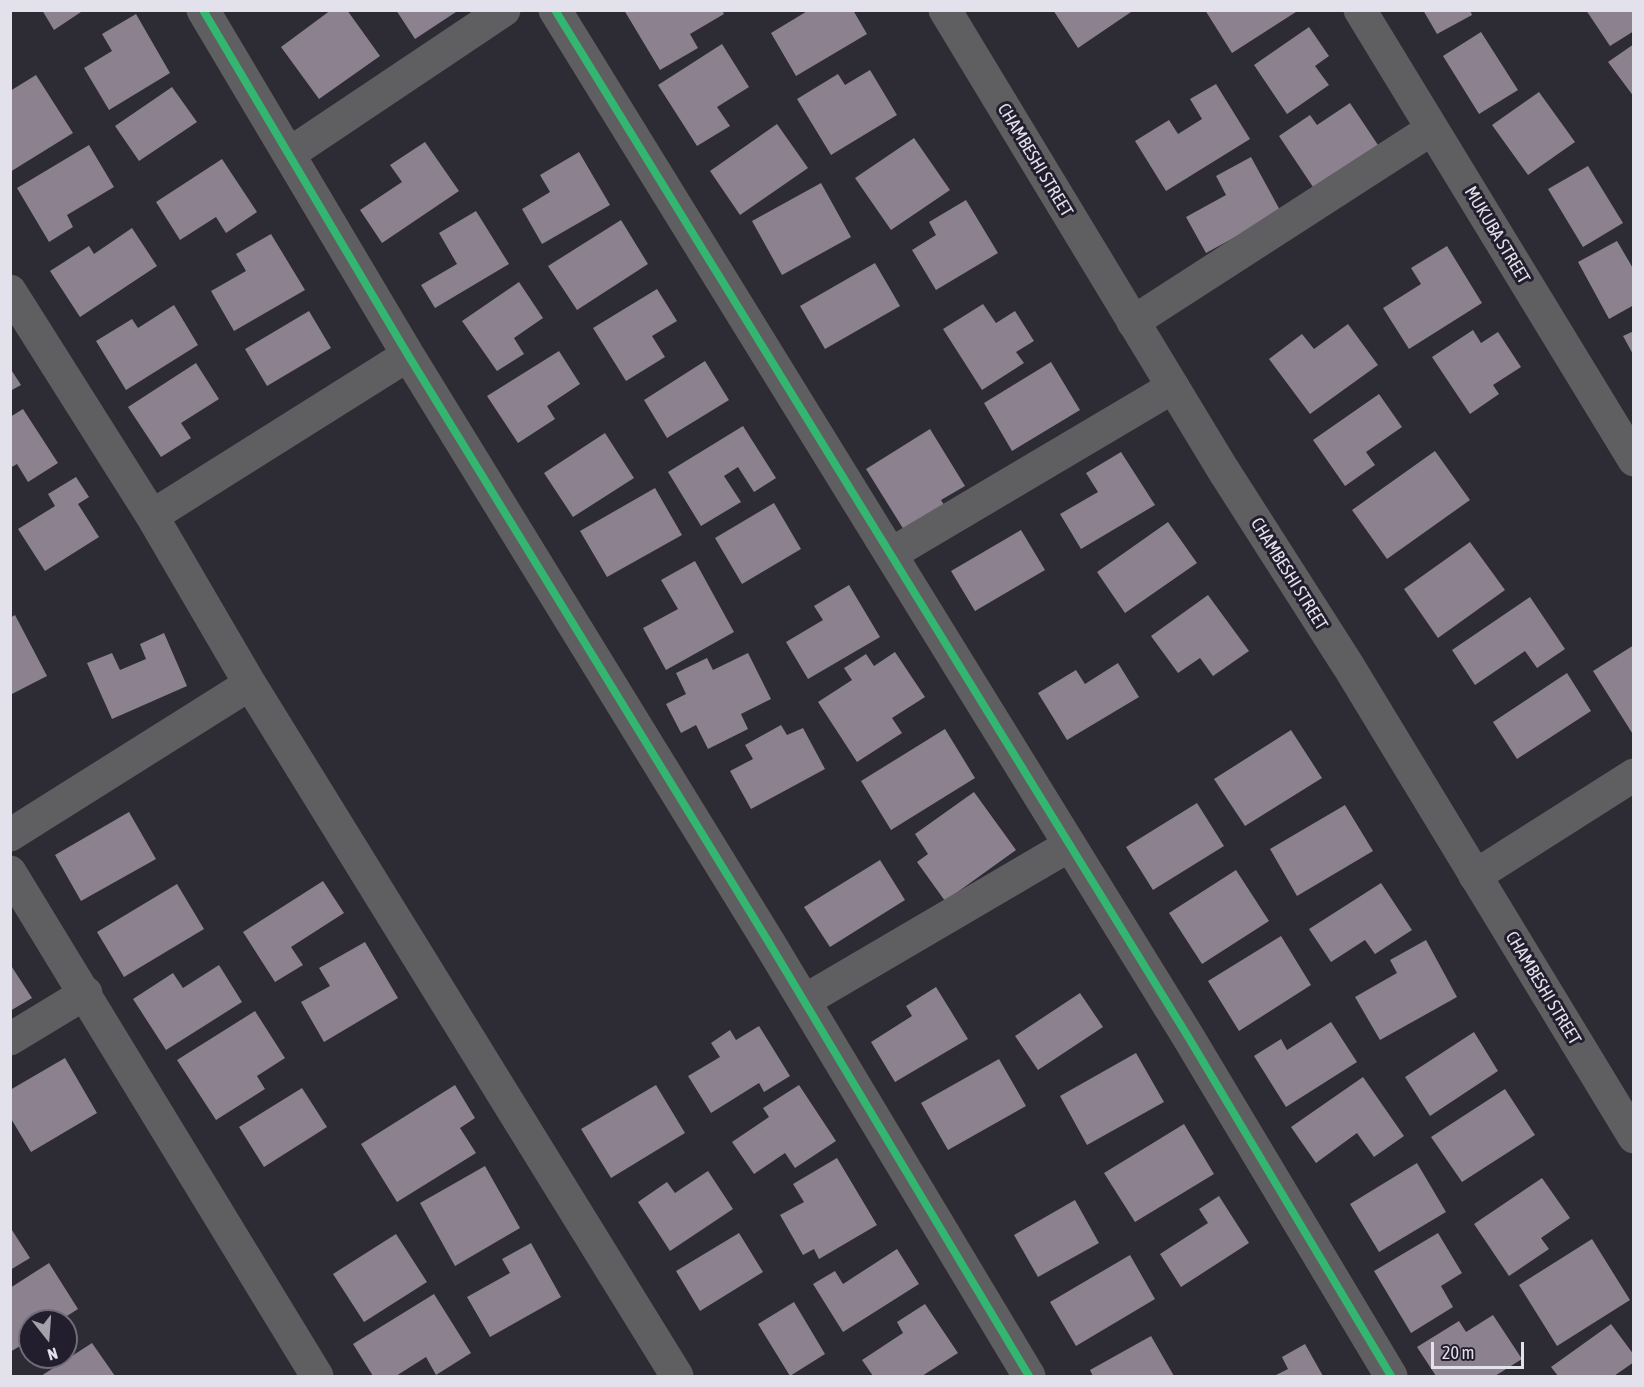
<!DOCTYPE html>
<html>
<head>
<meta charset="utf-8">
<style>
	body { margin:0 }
	#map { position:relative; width:1644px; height:1387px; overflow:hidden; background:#2d2c34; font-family:"Asap Condensed",sans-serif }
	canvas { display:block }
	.frame { position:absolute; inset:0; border:12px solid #e3e1eb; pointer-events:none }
	.north { position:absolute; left:18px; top:1309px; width:60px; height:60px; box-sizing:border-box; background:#231e2d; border:2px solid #706c79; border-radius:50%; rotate:163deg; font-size:16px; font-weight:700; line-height:24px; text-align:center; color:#e3e1eb }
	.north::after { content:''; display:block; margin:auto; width:21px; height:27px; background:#a3a2ab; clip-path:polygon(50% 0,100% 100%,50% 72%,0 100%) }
	.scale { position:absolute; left:1431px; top:1342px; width:93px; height:27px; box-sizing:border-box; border:3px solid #e3e1eb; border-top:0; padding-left:8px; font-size:18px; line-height:21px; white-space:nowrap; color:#e3e1eb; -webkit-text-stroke:4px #231e2d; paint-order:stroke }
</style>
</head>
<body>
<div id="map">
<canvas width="1644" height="1387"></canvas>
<div class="frame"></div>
<div class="north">N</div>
<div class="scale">20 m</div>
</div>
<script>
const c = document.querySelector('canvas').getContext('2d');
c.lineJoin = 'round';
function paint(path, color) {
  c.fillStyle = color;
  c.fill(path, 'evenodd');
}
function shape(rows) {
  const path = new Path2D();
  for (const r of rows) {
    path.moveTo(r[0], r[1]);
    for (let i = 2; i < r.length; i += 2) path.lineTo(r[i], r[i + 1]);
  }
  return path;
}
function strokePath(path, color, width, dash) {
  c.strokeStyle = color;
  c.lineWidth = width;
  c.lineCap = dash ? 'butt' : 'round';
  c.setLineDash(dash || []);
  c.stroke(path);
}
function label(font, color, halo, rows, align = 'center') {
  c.font = font + ' "Asap Condensed",sans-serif';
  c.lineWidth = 6;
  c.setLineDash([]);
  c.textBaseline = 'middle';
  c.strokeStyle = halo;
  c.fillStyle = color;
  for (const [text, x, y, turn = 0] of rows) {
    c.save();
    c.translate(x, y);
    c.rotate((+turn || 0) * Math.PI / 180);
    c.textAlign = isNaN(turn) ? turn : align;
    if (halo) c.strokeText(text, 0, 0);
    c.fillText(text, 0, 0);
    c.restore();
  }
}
const building = shape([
	[42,10,84,10,54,30],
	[331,10,347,10,380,56,319,99,281,47],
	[396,10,459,10,415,39],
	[624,10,722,10,724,14,690,34,698,48,660,70],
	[809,10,853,10,867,34,796,76,771,33],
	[1053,10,1134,10,1078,48],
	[1205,10,1299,10,1232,53],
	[1423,10,1470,10,1472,15,1437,34],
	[1586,10,1634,10,1634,31,1610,46],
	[136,14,170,73,109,110,84,68,112,51,102,34],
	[1309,27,1329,56,1315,66,1329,85,1287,114,1254,65],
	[1481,32,1518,90,1479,114,1443,56],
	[722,44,749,87,717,107,730,126,697,146,658,85],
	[1634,44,1634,97,1608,62],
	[870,70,897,115,831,155,797,99,838,74,845,85],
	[36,75,73,133,10,172,10,91],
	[1216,84,1250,139,1166,191,1135,141,1169,120,1178,134,1202,119,1190,99],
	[172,87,197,122,139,161,115,126],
	[1539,92,1575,142,1528,175,1492,125],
	[1350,103,1382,151,1317,193,1279,136,1310,115,1317,125],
	[777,124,808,168,740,215,710,171],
	[914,138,950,190,891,230,855,178],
	[425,142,459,191,382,243,360,210,402,182,390,165],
	[89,145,114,187,67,215,73,227,49,242,17,188],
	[579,152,610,205,542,244,522,209,550,192,540,175],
	[1251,157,1281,212,1206,253,1186,217,1226,195,1216,176],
	[222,159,257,212,226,233,216,217,180,240,156,202],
	[1588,166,1623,223,1583,247,1548,189],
	[821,183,851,237,782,275,752,221],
	[966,200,998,253,936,290,912,250,936,235,929,222],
	[476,211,509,264,435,308,421,285,457,264,439,233],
	[621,220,648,264,577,310,548,266],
	[132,228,157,266,80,317,50,271,89,246,94,254],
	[271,234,305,290,234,331,211,291,246,271,236,254],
	[1617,241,1634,270,1634,305,1609,319,1578,262],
	[1447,246,1482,303,1409,349,1383,308,1421,284,1411,268],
	[875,263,900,306,825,349,800,306],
	[519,282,543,318,514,338,524,354,497,371,462,321],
	[657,289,677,321,652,336,665,357,626,381,593,328],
	[983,304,996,323,1015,311,1034,341,1016,352,1024,363,982,390,943,329],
	[174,305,198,345,126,390,96,341,132,319,138,328],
	[309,311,331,348,267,386,245,349],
	[1348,324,1378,365,1310,414,1269,359,1302,334,1314,349],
	[1473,330,1481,343,1498,332,1521,367,1493,385,1499,394,1470,414,1432,357],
	[1634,331,1634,356,1623,336],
	[559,351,580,384,547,406,555,419,518,443,487,396],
	[705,361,729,400,667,438,644,400],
	[1051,362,1080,410,1012,451,984,403],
	[196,363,219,399,181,423,191,438,161,457,128,407],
	[10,368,21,385,10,391],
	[1379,394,1402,427,1366,452,1375,465,1345,486,1313,440],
	[23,409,58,463,28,482,17,464,10,468,10,417],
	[743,426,776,478,754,492,738,467,724,476,741,502,701,526,668,472],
	[930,429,965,486,941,500,949,513,909,538,866,469],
	[605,433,634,478,573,517,544,473],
	[1435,451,1470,500,1387,559,1352,510],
	[1121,452,1155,505,1081,549,1060,514,1098,492,1086,473],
	[76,477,89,497,78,504,99,537,45,571,18,529,55,506,48,494],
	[655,488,682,535,607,577,580,531],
	[774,503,801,549,742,584,715,538],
	[1168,522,1197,563,1125,613,1097,572],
	[1021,530,1045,570,975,611,951,571],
	[1470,542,1505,590,1438,638,1404,589],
	[695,561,734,632,666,670,643,628,678,609,661,580],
	[849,585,880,637,808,679,786,642,823,620,814,606],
	[1208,595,1249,651,1213,676,1200,658,1178,673,1151,636],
	[1530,597,1565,649,1537,668,1525,651,1475,685,1452,650],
	[15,615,47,676,10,695,10,618],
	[164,633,187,686,112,719,87,663,112,653,120,670,146,659,140,644],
	[1634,645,1634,736,1593,671],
	[895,652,925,697,892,718,902,733,857,762,818,702,852,680,844,668,866,654,874,666],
	[748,653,771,699,741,714,748,729,708,749,696,725,681,733,666,704,686,694,676,673,707,658,713,670],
	[1118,663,1139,697,1067,740,1038,693,1076,670,1085,684],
	[1567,673,1591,711,1517,759,1493,722],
	[781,725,787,735,803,728,825,769,751,809,730,771,753,759,745,745],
	[945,729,975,778,891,830,861,781],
	[1291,730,1322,778,1245,826,1214,779],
	[974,792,1016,850,945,901,917,862,928,854,915,834],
	[1197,803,1224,846,1153,890,1126,847],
	[1345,805,1373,851,1297,896,1270,849],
	[129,812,156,859,81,901,55,855],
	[880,860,905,900,830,947,804,907],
	[1236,870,1269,921,1202,964,1169,913],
	[323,881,344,913,291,947,303,965,275,982,243,932],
	[1381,883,1412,930,1375,954,1365,940,1331,962,1309,929],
	[177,884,204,929,124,977,97,932],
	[1281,936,1311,985,1239,1031,1208,981],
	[1426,940,1457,997,1380,1040,1355,997,1397,973,1390,960],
	[365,942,398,998,324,1042,301,1002,330,986,319,968],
	[10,964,32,998,10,1011],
	[219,965,242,1002,166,1050,133,999,173,973,183,988],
	[936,987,968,1039,895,1082,871,1042,912,1016,906,1006],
	[1080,993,1103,1027,1038,1070,1015,1036],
	[255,1011,285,1058,257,1076,265,1089,216,1120,177,1060],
	[1331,1022,1357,1062,1286,1107,1254,1056,1281,1039,1287,1050],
	[759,1026,790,1076,764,1092,759,1083,711,1113,688,1076,720,1057,711,1043,730,1030,736,1040],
	[1474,1032,1498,1071,1430,1116,1405,1077],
	[1136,1053,1164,1102,1087,1145,1060,1096],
	[65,1058,97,1113,31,1152,10,1117,10,1090],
	[999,1059,1026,1106,948,1150,921,1103],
	[1363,1077,1404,1136,1374,1157,1357,1133,1316,1163,1291,1127],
	[455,1085,475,1118,460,1128,476,1153,397,1202,361,1144],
	[656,1085,685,1133,611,1178,581,1129],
	[799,1085,836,1141,795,1168,785,1153,754,1174,732,1142,769,1117,763,1108],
	[302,1088,327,1127,264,1167,239,1127],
	[1505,1089,1535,1135,1462,1182,1431,1137],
	[1184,1124,1214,1174,1135,1222,1104,1173],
	[837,1158,877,1225,819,1259,814,1249,803,1255,780,1215,804,1202,793,1184],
	[1417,1163,1446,1212,1379,1252,1350,1204],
	[485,1166,520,1228,455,1266,420,1203],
	[708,1171,733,1209,670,1251,638,1202,667,1182,675,1193],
	[1542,1178,1570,1218,1541,1238,1549,1249,1509,1276,1474,1224],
	[1219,1196,1249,1243,1181,1287,1160,1254,1208,1223,1199,1209],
	[1075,1200,1099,1243,1038,1277,1014,1235],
	[10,1227,30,1258,10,1270],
	[739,1233,763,1272,700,1311,676,1271],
	[1438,1233,1462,1273,1441,1286,1453,1307,1411,1333,1374,1271],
	[396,1234,427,1282,364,1322,333,1274],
	[1592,1239,1630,1300,1557,1346,1519,1285],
	[531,1243,561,1297,490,1337,467,1297,510,1273,502,1259],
	[897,1249,919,1284,843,1332,813,1284,835,1271,843,1284],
	[1130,1255,1155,1299,1076,1346,1050,1302],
	[49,1263,78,1309,59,1321,30,1321,30,1340,10,1352,10,1288],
	[434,1294,471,1353,436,1375,426,1357,396,1376,373,1376,353,1344],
	[794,1302,825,1354,790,1376,758,1324],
	[925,1304,958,1353,922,1376,873,1376,862,1360,903,1333,897,1322],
	[1493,1315,1522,1359,1495,1376,1436,1376,1417,1347,1459,1321,1466,1332],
	[1611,1324,1634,1355,1634,1362,1614,1376,1558,1376,1551,1367],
	[1151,1336,1174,1376,1093,1376,1090,1370],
	[92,1343,115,1376,41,1376],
	[1305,1344,1323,1376,1274,1376,1288,1369,1282,1357]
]);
const minor = shape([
	[203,10,408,355,771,946,1029,1376],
	[555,10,1187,1035,1391,1376],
	[1360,10,1634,460],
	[289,154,504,10],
	[10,291,152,516,250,684,677,1376],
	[1133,322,1432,129],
	[152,516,408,355],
	[891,554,1173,387],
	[10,835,250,684],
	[10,872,317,1376],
	[1475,876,1634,775],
	[804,1001,1070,845],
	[10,1039,86,993]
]);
const tertiary = shape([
	[945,10,1222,468,1349,667,1634,1137]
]);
const cycleway = shape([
	[203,10,408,355,771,946,1029,1376],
	[555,10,1187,1035,1391,1376]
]);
const streetNames = [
	["CHAMBESHI STREET",1035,160,59],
	["MUKUBA STREET",1497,235,59],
	["CHAMBESHI STREET",1289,574,58],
	["CHAMBESHI STREET",1543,988,59]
];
paint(building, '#8c818f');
strokePath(minor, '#5f5f62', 33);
strokePath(tertiary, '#5f5f62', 33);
strokePath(cycleway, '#33b770', 8);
label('18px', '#e3e1eb', '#231e2d', streetNames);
</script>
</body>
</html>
